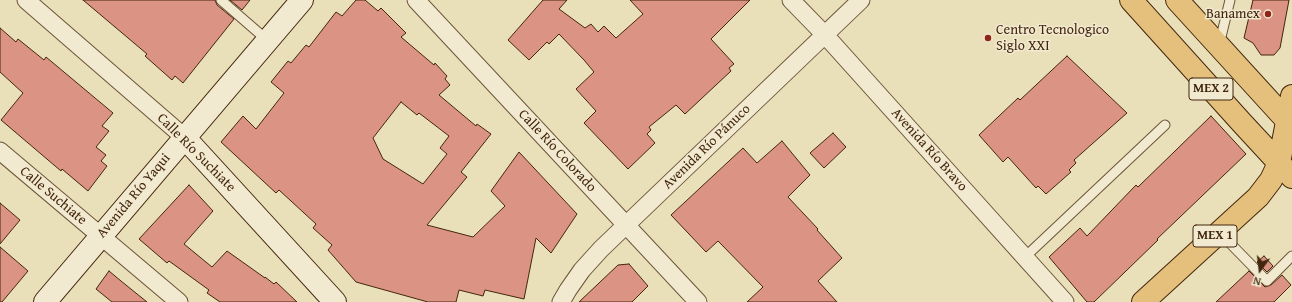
<!DOCTYPE html>
<html>
<head>
<meta charset="utf-8">
<style>
	body { margin:0 }
	#map { position:relative; width:1292px; height:302px; overflow:hidden; background:#e9dfb8; font-family:"Gentium Book Plus",serif }
	canvas { display:block }
	.north { position:absolute; left:1240px; top:250px; width:40px; height:40px; -webkit-text-stroke:3px #f1ead1; paint-order:stroke; rotate:195deg; font-size:11px; font-weight:700; line-height:16px; text-align:center; color:#43260d }
	.north::after { content:''; display:block; margin:auto; width:14px; height:18px; background:#43260d; clip-path:polygon(50% 0,100% 100%,50% 72%,0 100%) }
</style>
</head>
<body>
<div id="map">
<canvas width="1292" height="302"></canvas>
<div class="north">N</div>
</div>
<script>
const c = document.querySelector('canvas').getContext('2d');
c.lineJoin = 'round';
function paint(path, color) {
  c.fillStyle = color;
  c.fill(path, 'evenodd');
}
function shape(rows) {
  const path = new Path2D();
  for (const r of rows) {
    path.moveTo(r[0], r[1]);
    for (let i = 2; i < r.length; i += 2) path.lineTo(r[i], r[i + 1]);
  }
  return path;
}
function strokePath(path, color, width, dash) {
  c.strokeStyle = color;
  c.lineWidth = width;
  c.lineCap = dash ? 'butt' : 'round';
  c.setLineDash(dash || []);
  c.stroke(path);
}
function label(font, color, halo, rows, align = 'center') {
  c.font = font + ' "Gentium Book Plus",serif';
  c.lineWidth = 3;
  c.setLineDash([]);
  c.textBaseline = 'middle';
  c.strokeStyle = halo;
  c.fillStyle = color;
  for (const [text, x, y, turn = 0] of rows) {
    c.save();
    c.translate(x, y);
    c.rotate((+turn || 0) * Math.PI / 180);
    c.textAlign = isNaN(turn) ? turn : align;
    if (halo) c.strokeText(text, 0, 0);
    c.fillText(text, 0, 0);
    c.restore();
  }
}
const building = shape([
	[83,0,215,0,217,5,234,19,183,83,175,76,172,80,145,56,147,54,83,0],
	[230,0,250,0,242,10,230,0],
	[356,0,365,0,378,11,381,8,406,33,401,37,434,65,435,63,447,76,445,79,450,85,439,95,476,126,477,124,491,134,461,172,467,177,427,225,473,237,505,206,491,191,519,152,577,214,551,253,536,238,524,299,485,290,483,296,459,290,456,302,428,302,356,282,328,250,332,245,313,228,316,224,279,190,276,193,221,142,243,116,256,129,284,93,271,82,288,61,291,63,306,45,309,47,336,12,342,16,356,0],
	[401,102,417,115,419,113,449,136,440,148,447,154,423,184,383,159,373,138,401,102],
	[543,0,567,0,559,9,585,28,591,24,598,32,604,26,616,38,643,14,630,0,750,0,711,39,734,64,729,68,731,71,685,114,676,105,649,127,651,130,647,134,655,143,628,169,584,123,596,111,576,89,594,72,584,60,559,34,549,44,547,42,529,60,508,40,543,0],
	[1253,0,1289,0,1280,48,1274,55,1261,55,1253,43,1244,38,1253,0],
	[0,28,16,42,18,39,44,60,46,57,113,113,102,126,109,131,96,147,106,155,101,161,107,166,88,191,62,169,61,171,1,120,23,93,0,72,0,28],
	[1067,56,1127,113,1074,160,1076,163,1069,170,1071,172,1046,194,1038,186,1036,188,1008,157,1003,162,979,135,1018,98,1020,100,1067,56],
	[1211,116,1246,154,1157,239,1158,240,1094,302,1087,302,1049,257,1080,228,1087,236,1136,185,1138,187,1211,116],
	[833,133,846,147,824,168,810,153,833,133],
	[782,141,810,175,788,197,818,229,817,230,842,258,818,281,837,302,747,302,763,287,718,241,706,252,671,215,743,148,757,163,782,141],
	[189,185,213,211,184,244,212,267,227,251,265,278,265,277,274,284,276,282,297,302,220,302,207,293,209,290,169,261,167,263,139,239,189,185],
	[0,203,20,220,0,244,0,203],
	[0,247,28,271,2,302,0,302,0,247],
	[1264,256,1273,266,1267,272,1257,262,1264,256],
	[629,264,648,286,632,302,579,302,618,265,629,264],
	[109,271,121,281,147,302,112,302,96,289,109,271],
	[1249,271,1265,287,1271,285,1282,275,1291,285,1274,302,1216,302,1249,271]
]);
const lane = shape([
	[221,0,267,40],
	[1219,45,1230,0],
	[1219,232,1267,281,1292,256],
	[1025,257,1165,125]
]);
const street = shape([
	[26,0,184,137],
	[416,0,698,302],
	[791,0,825,35,1065,302],
	[0,151,179,302],
	[561,302,568,290,582,270,601,249,861,0]
]);
const secondary = shape([
	[184,137,335,302],
	[45,302,302,0]
]);
const primary = shape([
	[1131,0,1242,123,1292,177],
	[1177,0,1292,126],
	[1143,302,1258,197,1271,180,1279,163,1292,96]
]);
const markers = [
	[1268,14,4,"#8f2418"],
	[988,38,4,"#8f2418"]
];
const shields = [
	[1211,89,44],
	[1215,236,44]
];
const shieldNames = [
	["MEX 2",1211,89],
	["MEX 1",1215,236]
];
const poiNames = [
	["Banamex",1260,14],
	["Centro Tecnologico",996,30,"left"],
	["Siglo XXI",996,46,"left"]
];
const streetNames = [
	["Avenida Río Pánuco",707,147,-44],
	["Avenida Río Bravo",929,150,48],
	["Calle Río Colorado",557,151,47],
	["Calle Río Suchiate",196,153,45],
	["Calle Suchiate",53,196,40],
	["Avenida Río Yaqui",134,196,-50]
];
paint(building, '#db9383');
strokePath(building, '#43260d', 1);
strokePath(lane, '#6c5438', 11);
strokePath(street, '#6c5438', 19);
strokePath(secondary, '#43260d', 24);
strokePath(primary, '#43260d', 24);
strokePath(lane, '#f1ead1', 9);
strokePath(street, '#f1ead1', 17);
strokePath(secondary, '#f1ead1', 22);
strokePath(primary, '#e4c07c', 22);
for (const [x, y, r, color] of markers) {
  const dot = new Path2D();
  dot.arc(x, y, r, 0, 2 * Math.PI);
  c.fillStyle = color;
  c.fill(dot);
  strokePath(dot, '#f1ead1', 1.5);
}
for (const [x, y, w] of shields) {
  const box = new Path2D();
  box.roundRect(x - w / 2, y - 11, w, 22, 3);
  c.fillStyle = '#f1ead1';
  c.fill(box);
  strokePath(box, '#43260d', 1);
}
label('bold 13px', '#43260d', null, shieldNames);
label('14px', '#43260d', '#f1ead1', poiNames, 'right');
label('14px', '#43260d', '#f1ead1', streetNames);
</script>
</body>
</html>
